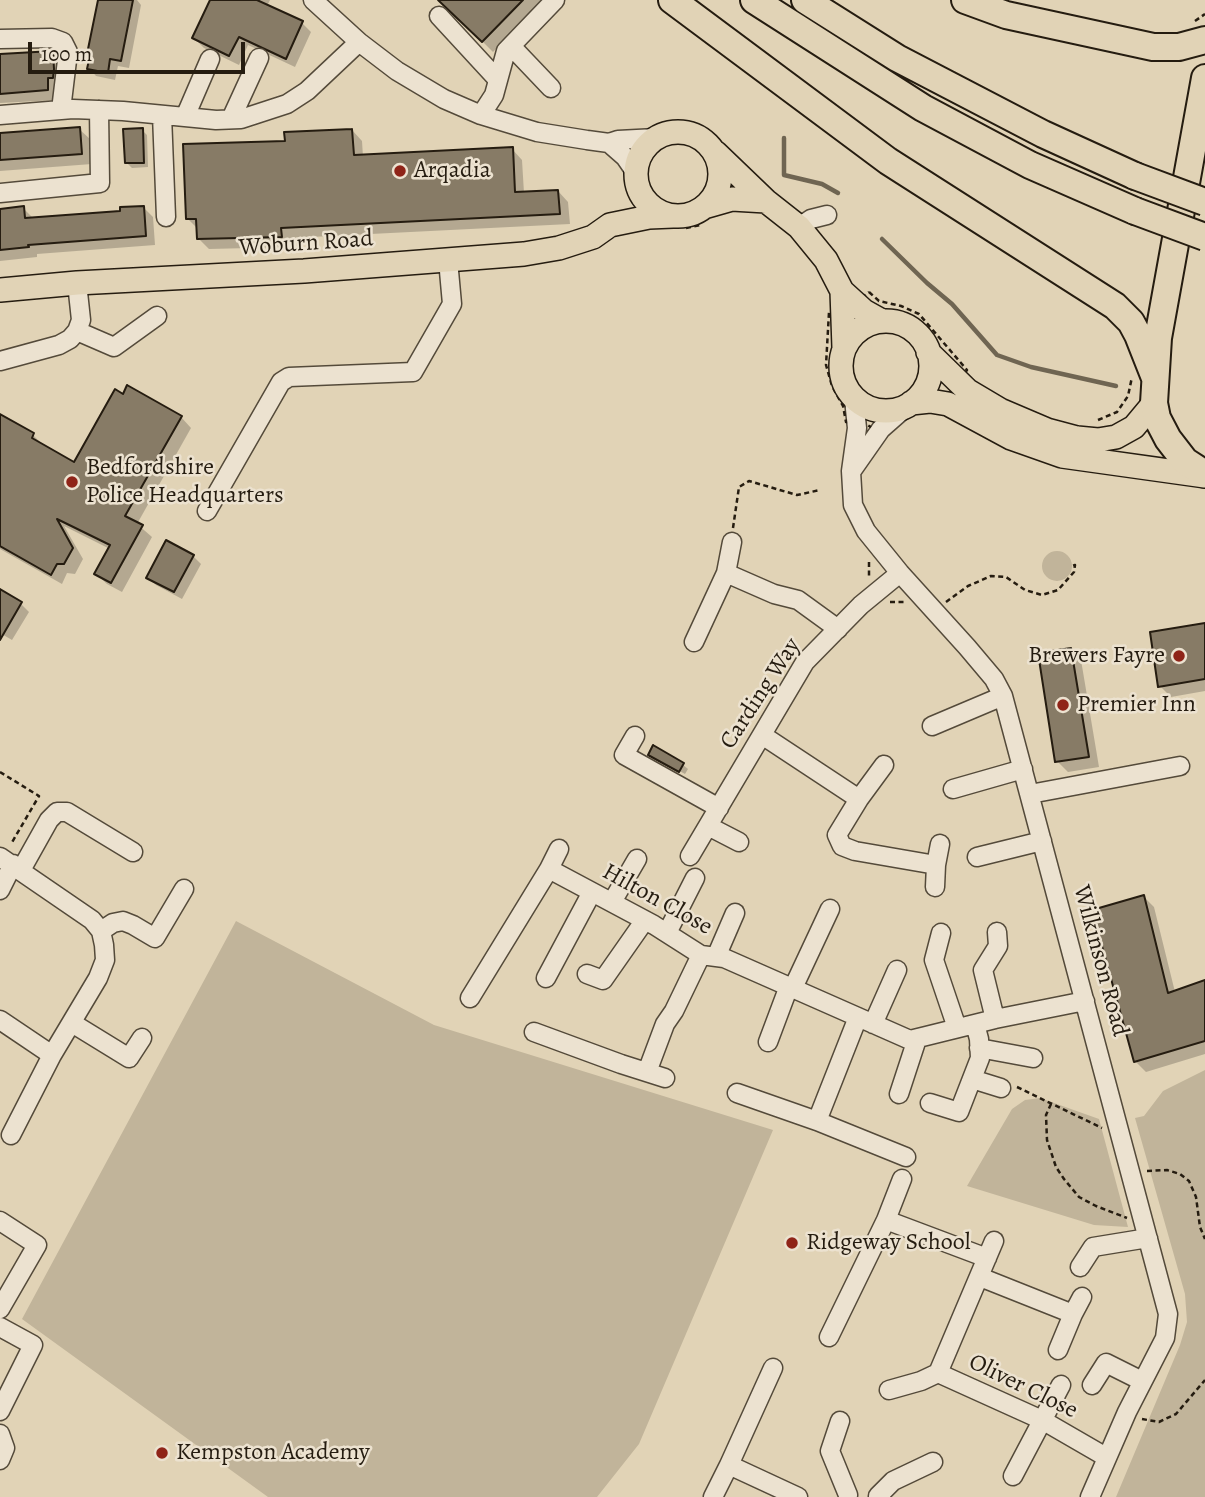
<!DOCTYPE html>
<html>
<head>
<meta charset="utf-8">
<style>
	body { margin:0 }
	#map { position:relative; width:1205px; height:1497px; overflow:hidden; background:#e1d3b6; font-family:Alegreya,serif }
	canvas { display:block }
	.scale { position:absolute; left:28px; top:42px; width:217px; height:32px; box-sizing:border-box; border:4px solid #251c10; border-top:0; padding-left:9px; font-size:21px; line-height:24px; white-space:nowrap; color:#251c10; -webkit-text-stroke:5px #ece2d0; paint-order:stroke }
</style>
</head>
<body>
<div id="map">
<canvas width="1205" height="1497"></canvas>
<div class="scale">100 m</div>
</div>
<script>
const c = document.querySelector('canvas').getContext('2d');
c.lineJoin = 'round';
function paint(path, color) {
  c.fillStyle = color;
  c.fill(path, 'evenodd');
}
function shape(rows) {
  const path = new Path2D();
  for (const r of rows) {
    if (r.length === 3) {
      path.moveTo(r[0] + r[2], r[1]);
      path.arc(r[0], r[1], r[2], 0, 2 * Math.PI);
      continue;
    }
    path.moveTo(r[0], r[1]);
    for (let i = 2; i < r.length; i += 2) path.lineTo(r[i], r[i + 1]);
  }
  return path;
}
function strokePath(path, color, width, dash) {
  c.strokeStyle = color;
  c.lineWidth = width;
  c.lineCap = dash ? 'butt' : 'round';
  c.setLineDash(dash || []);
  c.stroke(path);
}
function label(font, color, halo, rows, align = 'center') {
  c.font = font + ' Alegreya,serif';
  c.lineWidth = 5;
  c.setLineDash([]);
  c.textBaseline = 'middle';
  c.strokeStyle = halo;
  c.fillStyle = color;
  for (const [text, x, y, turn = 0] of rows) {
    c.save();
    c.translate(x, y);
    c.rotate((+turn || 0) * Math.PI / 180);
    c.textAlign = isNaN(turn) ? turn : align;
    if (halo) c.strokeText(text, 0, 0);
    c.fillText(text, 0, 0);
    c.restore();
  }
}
const green = shape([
	[1057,566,15],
	[236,921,434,1025,773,1130,639,1444,597,1497,268,1497,22,1319],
	[1205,1070,1205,1497,1116,1497,1180,1345,1187,1322,1185,1294,1135,1118,1144,1116,1163,1091],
	[1040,1098,1099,1119,1128,1227,1094,1225,967,1186,1012,1109,1025,1100]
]);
const shadow = shape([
	[100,0,137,0,141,5,129,68,118,66,115,80,96,76,89,68,91,56,89,54],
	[212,0,270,0,267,6,302,23,311,32,295,67,248,45,239,65,204,48,194,38],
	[441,0,541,0,542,2,493,52],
	[53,53,62,62,58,100,0,103,0,56],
	[79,129,90,139,92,164,0,171,0,135],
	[142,130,147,135,148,167,132,168,127,163],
	[352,130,362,141,363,157,512,149,522,160,524,193,558,191,568,202,570,224,291,238,291,247,209,249,199,239,198,229,187,218,287,142],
	[143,207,153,217,155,245,37,254,37,257,0,261,0,211,23,208,34,219,122,213],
	[0,416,33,435,43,445,75,464,181,417,191,428,137,524,152,537,122,592,107,584,96,574,110,549,64,526,83,559,75,574,67,573,62,584,0,549],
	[193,556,201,564,182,599,156,585,149,578],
	[0,591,21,604,29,612,12,640,0,633],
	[1205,625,1205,691,1171,697,1160,686],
	[1071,650,1081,660,1099,767,1068,772,1057,761],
	[650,755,683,765,688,769,685,774],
	[1144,897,1154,907,1175,992,1205,982,1205,1054,1146,1072,1135,1061]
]);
const stream = shape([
	[784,138,784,175,822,184,838,193],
	[882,239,927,283,952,304,997,355,1031,367,1116,386]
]);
const building = shape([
	[98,0,133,0,121,61,110,59,108,73,87,69,90,55,87,54,98,0],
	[210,0,257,0,303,21,286,59,239,37,229,56,192,38,210,0],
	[438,0,523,0,482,42,438,0],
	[53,51,54,69,53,78,48,78,48,90,0,94,0,54,53,51],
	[80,127,82,154,0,160,0,133,80,127],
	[143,128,144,163,125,163,123,129,143,128],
	[352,129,354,155,513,147,515,192,558,190,560,214,281,228,282,237,197,239,196,219,186,219,183,144,285,141,284,132,352,129],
	[24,206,25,218,120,211,120,207,144,206,146,236,28,245,29,247,0,250,0,209,24,206],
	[127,385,182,416,125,516,143,525,111,583,94,574,110,545,57,519,73,548,64,564,57,564,51,575,0,546,0,414,34,433,32,438,74,462,115,389,123,394,127,385],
	[166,540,194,555,174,592,146,578,166,540],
	[0,589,22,602,0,640,0,589],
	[1205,623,1205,679,1158,687,1150,632,1205,623],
	[1071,648,1089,757,1055,762,1038,653,1071,648],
	[653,745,684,763,679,772,648,755,653,745],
	[1144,895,1168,993,1205,980,1205,1041,1134,1062,1092,910,1144,895]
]);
const path = shape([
	[1195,21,1205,14],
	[686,228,700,225],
	[869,292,879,301,901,306,919,314,967,370,954,388,946,413,932,409,914,412,900,420,885,436,866,424,846,422,843,406,832,386,826,365,829,312,851,307,869,292],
	[1098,420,1117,412,1128,396,1132,377],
	[733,528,739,487,749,481,797,495,820,490],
	[869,562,869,579],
	[890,602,905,602],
	[946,602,968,586,991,576,1006,577,1025,590,1042,595,1058,590,1074,572,1075,565,1072,566],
	[0,772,39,796,11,844],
	[1017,1087,1102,1128],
	[1051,1104,1046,1115,1047,1140,1056,1167,1064,1179,1079,1197,1096,1206,1127,1218],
	[1147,1171,1167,1170,1180,1174,1189,1181,1196,1197,1200,1227,1205,1239],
	[1142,1419,1159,1422,1176,1414,1205,1380]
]);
const minor = shape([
	[313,0,359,42,397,71,444,99,481,115,537,132,587,140,609,143,618,140,656,138],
	[439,16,498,80],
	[0,39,52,38,63,42,68,52,61,110],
	[511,46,551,88],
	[0,115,73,109,123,111,216,120,241,119,287,104,307,91,359,42],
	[162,115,166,217],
	[481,115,494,95,506,51,555,0],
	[185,117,210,59],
	[231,119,259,58],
	[609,143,625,157,636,173],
	[0,193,100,183,99,110],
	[799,227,811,219,827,215],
	[77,331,114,347,157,316],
	[0,361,59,345,70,339,77,331,81,320,77,283],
	[854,399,857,428,851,471,853,505,866,531,900,573,967,647,994,679,1003,696,1168,1314,1165,1338,1127,1412,1090,1497],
	[853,469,881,429,906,407],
	[207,511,281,382,289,377,413,372,452,304,448,260],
	[726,573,732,542],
	[694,642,726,573,774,594,798,600,838,629],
	[932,726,1003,696],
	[762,735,859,799,837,835,842,846,855,851,936,865,935,887],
	[635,736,624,755,719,808],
	[953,789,1023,769],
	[1030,794,1180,766],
	[859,799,884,765],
	[708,826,739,842],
	[690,856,805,662,861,605,900,573],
	[0,857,92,920,101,931,104,945,105,960,98,978,52,1055,11,1135],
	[977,857,1042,841],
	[936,865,940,844],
	[549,869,559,849],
	[21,870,49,820,57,812,67,812,133,852],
	[0,890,13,864],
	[612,902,637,859],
	[101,931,113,923,123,921,133,925,155,938,184,889],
	[667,933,695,878],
	[941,933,934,960,957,1028],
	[716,957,735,913],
	[587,974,603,980,645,920],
	[546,978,592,892],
	[793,988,830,909],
	[470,998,549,869,654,925,701,955,724,958,910,1040,995,1019,1085,1001],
	[995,1019,983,970,998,946,997,932],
	[0,1020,52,1055],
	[72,1023,129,1058,142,1038],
	[873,1024,897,970],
	[534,1032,621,1064,665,1078],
	[768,1042,789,986],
	[979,1048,1033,1058],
	[647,1072,665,1024,674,1011,701,955],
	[972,1079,1001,1088],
	[737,1093,817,1121,858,1017],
	[899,1094,917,1039],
	[930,1103,959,1112,980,1058,979,1039,975,1024],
	[817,1121,906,1157],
	[886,1220,987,1258],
	[0,1221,37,1245,0,1309],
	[994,1241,938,1373,1042,1420,1106,1457],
	[1080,1267,1093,1247,1148,1238],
	[980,1277,1073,1314,1082,1297],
	[0,1327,33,1345,0,1411],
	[829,1337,886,1220,902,1179],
	[1058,1350,1073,1314],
	[773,1368,729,1465,798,1497],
	[1092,1385,1106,1363,1142,1381],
	[889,1390,921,1381,938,1373],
	[840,1421,830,1451,848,1495],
	[0,1434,5,1448,0,1460],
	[1013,1476,1061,1385],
	[878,1496,893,1481,933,1462],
	[713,1497,729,1465]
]);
const major = shape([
	[678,174,42],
	[716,153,766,201,799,227,826,260,842,291,844,348],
	[704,207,732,199,766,201],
	[0,290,77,283,304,271,524,254,559,248,593,237,610,225,649,217,673,216],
	[842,291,864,311,882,321],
	[886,366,45],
	[928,352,968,391,1000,410,1047,430,1077,438,1098,440,1116,437,1134,427,1154,403],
	[911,403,930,401,948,404,1011,438,1062,456,1205,476]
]);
const highway = shape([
	[672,0,888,161,1115,306,1131,322,1138,335,1155,378],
	[754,0,923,108,1030,165,1135,211],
	[805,0,897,58,1043,134,1135,176],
	[965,0,1006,15,1153,47,1179,47,1205,40],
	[1205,78,1158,338,1154,403,1157,418,1168,439,1185,461,1205,474]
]);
const highwayBridge = shape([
	[1135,176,1205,202],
	[1135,211,1205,237]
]);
const markers = [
	[400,171,7,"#8f2418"],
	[72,482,7,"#8f2418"],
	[1179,656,7,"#8f2418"],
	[1063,705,7,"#8f2418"],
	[792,1243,7,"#8f2418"],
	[162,1453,7,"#8f2418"]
];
const poiNames = [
	["Arqadia",414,171],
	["Bedfordshire",86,468],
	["Police Headquarters",86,496],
	["Brewers Fayre",1165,656,"right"],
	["Premier Inn",1077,705],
	["Ridgeway School",806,1243],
	["Kempston Academy",176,1453]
];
const streetNames = [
	["Woburn Road",306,244,-4],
	["Carding Way",761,694,-57],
	["Hilton Close",657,900,29],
	["Wilkinson Road",1100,961,75],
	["Oliver Close",1023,1387,26]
];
paint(green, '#c1b49a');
paint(shadow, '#0003');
strokePath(stream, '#6f6552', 4.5);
paint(building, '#877b66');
strokePath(building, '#251c10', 2);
strokePath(minor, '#544a3a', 21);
strokePath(major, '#251c10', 26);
strokePath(highway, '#251c10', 30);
strokePath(path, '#251c10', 2.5, [5, 3.5]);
strokePath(minor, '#ece2d0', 18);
strokePath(major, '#e1d3b6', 23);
strokePath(highway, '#e1d3b6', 26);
strokePath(highwayBridge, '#251c10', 30, []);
strokePath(highwayBridge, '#e1d3b6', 26);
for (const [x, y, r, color] of markers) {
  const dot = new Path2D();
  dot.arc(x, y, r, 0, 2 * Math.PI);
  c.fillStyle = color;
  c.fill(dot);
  strokePath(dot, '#ece2d0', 2.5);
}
label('24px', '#251c10', '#ece2d0', poiNames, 'left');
label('24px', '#251c10', '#ece2d0', streetNames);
</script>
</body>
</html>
